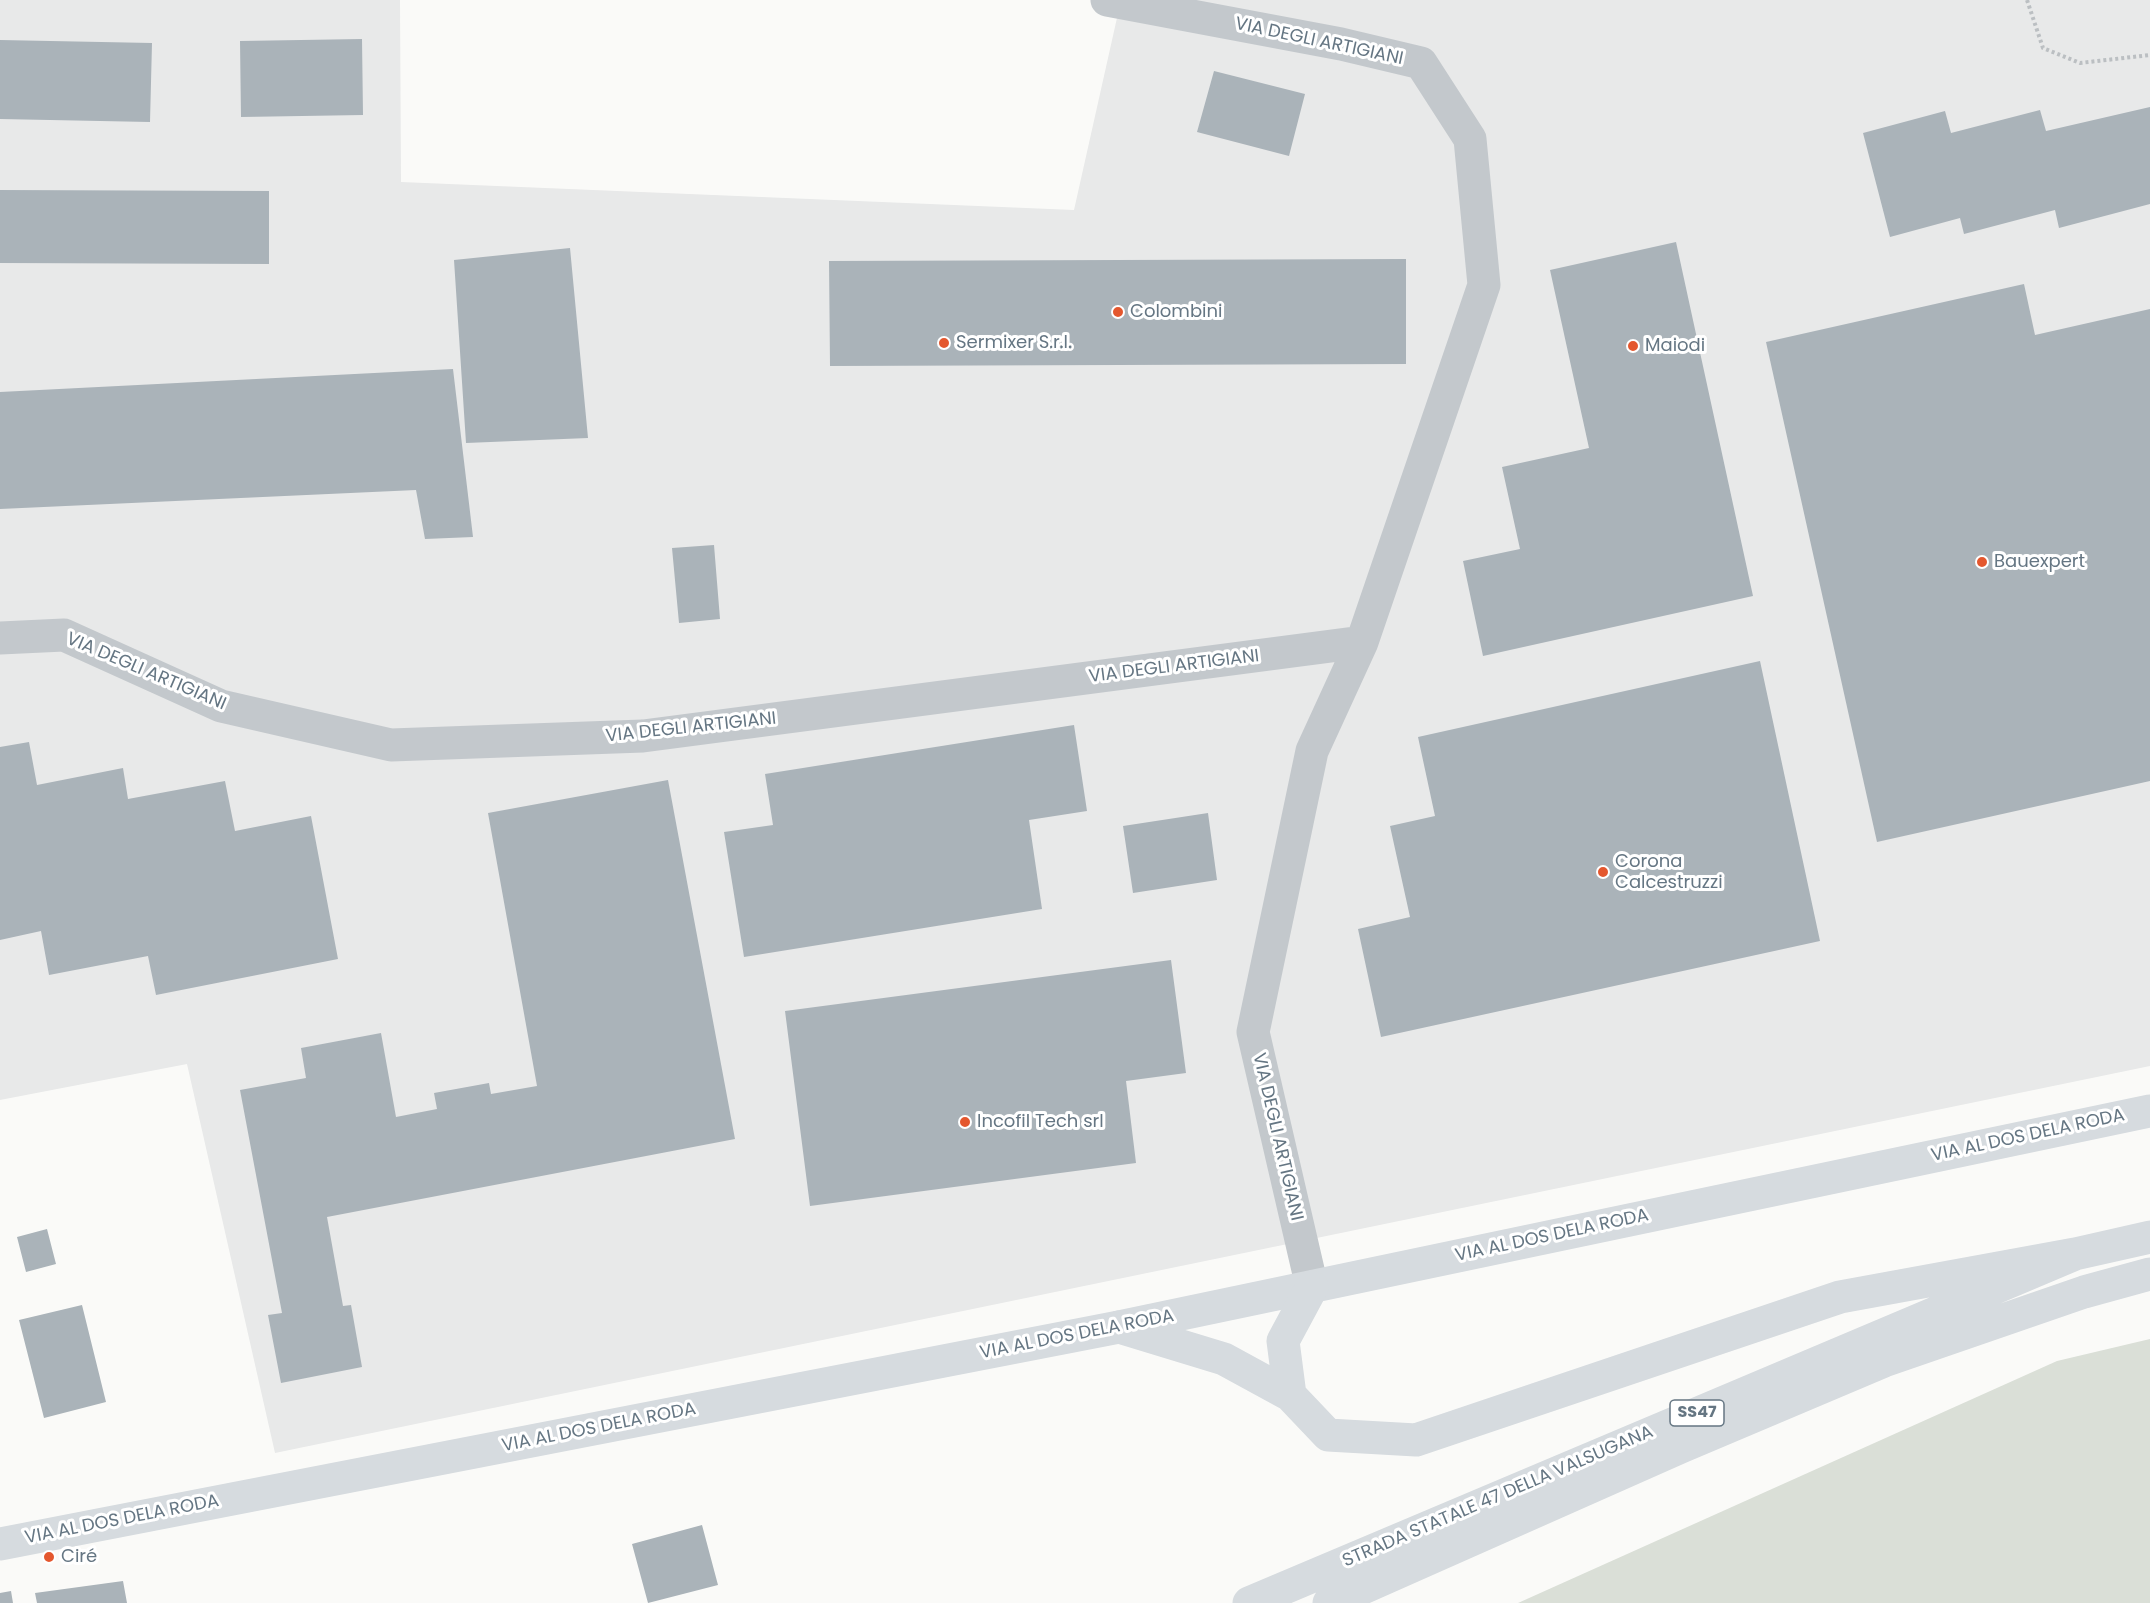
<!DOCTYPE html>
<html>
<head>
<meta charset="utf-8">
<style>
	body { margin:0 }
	canvas { display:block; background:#fafaf8 }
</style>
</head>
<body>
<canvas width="2150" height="1603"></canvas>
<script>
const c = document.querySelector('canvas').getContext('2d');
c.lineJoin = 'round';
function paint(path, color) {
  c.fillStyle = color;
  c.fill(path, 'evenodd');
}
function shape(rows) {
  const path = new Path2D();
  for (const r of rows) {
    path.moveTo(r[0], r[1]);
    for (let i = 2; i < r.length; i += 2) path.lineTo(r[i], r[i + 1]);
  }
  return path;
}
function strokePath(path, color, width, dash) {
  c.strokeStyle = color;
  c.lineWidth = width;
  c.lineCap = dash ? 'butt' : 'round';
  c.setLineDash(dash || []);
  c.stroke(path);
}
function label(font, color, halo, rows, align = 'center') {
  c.font = font + ' Poppins,sans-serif';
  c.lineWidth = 6;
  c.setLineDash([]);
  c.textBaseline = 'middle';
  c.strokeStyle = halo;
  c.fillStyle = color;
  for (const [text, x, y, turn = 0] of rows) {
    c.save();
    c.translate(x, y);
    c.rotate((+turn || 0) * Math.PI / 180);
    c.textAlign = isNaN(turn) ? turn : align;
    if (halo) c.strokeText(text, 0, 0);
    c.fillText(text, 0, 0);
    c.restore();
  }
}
const built = shape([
	[0,0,400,0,401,182,1074,210,1121,0,2150,0,2150,1066,275,1453,187,1064,0,1100]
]);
const green = shape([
	[2150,1339,2150,1603,1518,1603,2057,1361]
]);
const building = shape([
	[362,39,363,115,241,117,240,41],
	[0,40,152,43,150,122,0,119],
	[1214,71,1305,94,1289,156,1197,132],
	[2150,107,2150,204,2059,228,2055,210,1964,234,1960,218,1890,237,1863,133,1945,111,1951,133,2040,110,2046,131],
	[0,190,269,191,269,264,0,263],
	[1676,242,1753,596,1483,656,1463,561,1520,549,1502,467,1589,448,1550,270],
	[570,248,588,438,466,443,454,260],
	[1406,259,1406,364,830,366,829,261],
	[2024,284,2035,335,2150,309,2150,781,1877,842,1766,342],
	[453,369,473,537,425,539,416,490,0,509,0,392],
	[714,545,720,619,679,623,672,548],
	[1760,661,1820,941,1381,1037,1358,929,1410,917,1390,826,1435,816,1418,737],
	[1074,725,1087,811,1029,820,1042,909,744,957,724,832,773,825,765,774],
	[29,742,37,785,123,768,128,799,225,781,235,831,311,816,338,959,156,995,148,956,49,975,41,931,0,940,0,747],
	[668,780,735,1139,327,1217,343,1306,351,1305,362,1367,281,1383,268,1315,282,1313,240,1090,306,1078,301,1048,381,1033,396,1117,437,1109,434,1093,489,1083,491,1094,537,1086,488,813],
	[1208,813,1217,880,1133,893,1123,826],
	[1171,960,1186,1073,1126,1081,1136,1163,810,1206,785,1011],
	[47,1229,56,1264,26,1272,17,1237],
	[82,1305,106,1402,44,1418,19,1320],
	[702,1525,718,1585,648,1603,632,1544],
	[123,1581,127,1603,37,1603,35,1593],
	[11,1591,13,1603,0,1603,0,1593]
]);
const path = shape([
	[2027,0,2043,48,2080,63,2150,55]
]);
const minor = shape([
	[1107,0,1341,44,1421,63,1470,139,1484,285,1362,642,1312,751,1253,1032,1312,1287],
	[0,638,64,635,221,706,391,745,643,736,1362,642]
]);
const secondary = shape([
	[0,1544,1119,1327,2150,1111]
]);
const trunk = shape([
	[1119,1327,1224,1359,1290,1395,1328,1435,1416,1440,1840,1297,2075,1254],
	[1290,1395,1283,1341,1312,1287],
	[1249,1603,2075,1254,2150,1237],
	[1329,1603,1681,1447,1884,1361,2084,1292,2150,1274]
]);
const markers = [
	[1118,312,6,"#e4572e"],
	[944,343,6,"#e4572e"],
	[1633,346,6,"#e4572e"],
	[1982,562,6,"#e4572e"],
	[1603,872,6,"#e4572e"],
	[965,1122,6,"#e4572e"],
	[49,1557,6,"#e4572e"]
];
const shields = [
	[1697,1413,54]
];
const shieldNames = [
	["SS47",1697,1413]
];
const streetNames = [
	["VIA DEGLI ARTIGIANI",1319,42,12],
	["VIA DEGLI ARTIGIANI",1174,667,-7],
	["VIA DEGLI ARTIGIANI",146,672,23],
	["VIA DEGLI ARTIGIANI",691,728,-6],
	["VIA AL DOS DELA RODA",2028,1136,-12],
	["VIA DEGLI ARTIGIANI",1277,1137,77],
	["VIA AL DOS DELA RODA",1552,1236,-12],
	["VIA AL DOS DELA RODA",1077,1335,-11],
	["VIA AL DOS DELA RODA",599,1428,-11],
	["STRADA STATALE 47 DELLA VALSUGANA",1498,1497,-23],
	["VIA AL DOS DELA RODA",122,1520,-11]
];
const poiNames = [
	["Colombini",1130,312],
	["Sermixer S.r.l.",956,343],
	["Maiodi",1645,346],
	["Bauexpert",1994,562],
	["Corona",1615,862],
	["Calcestruzzi",1615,883],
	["Incofil Tech srl",977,1122],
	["Ciré",61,1557]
];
paint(built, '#e8e9e9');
paint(green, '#dadfd7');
paint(building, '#aab3b9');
strokePath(path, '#bbbfc2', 4, [3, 3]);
strokePath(minor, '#c3c8cc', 33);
strokePath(secondary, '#d6dbdf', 33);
strokePath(trunk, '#d6dbdf', 33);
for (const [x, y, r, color] of markers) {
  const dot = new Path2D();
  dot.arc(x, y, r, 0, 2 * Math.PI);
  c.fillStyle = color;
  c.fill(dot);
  strokePath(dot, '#fff', 2);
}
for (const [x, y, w] of shields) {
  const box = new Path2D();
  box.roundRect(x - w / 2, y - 13, w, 26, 4.5);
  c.fillStyle = '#fff';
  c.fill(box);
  strokePath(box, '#657683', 1.5);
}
label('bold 16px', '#657683', null, shieldNames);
label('18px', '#657683', '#fff', streetNames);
label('18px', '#657683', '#fff', poiNames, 'left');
</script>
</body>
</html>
